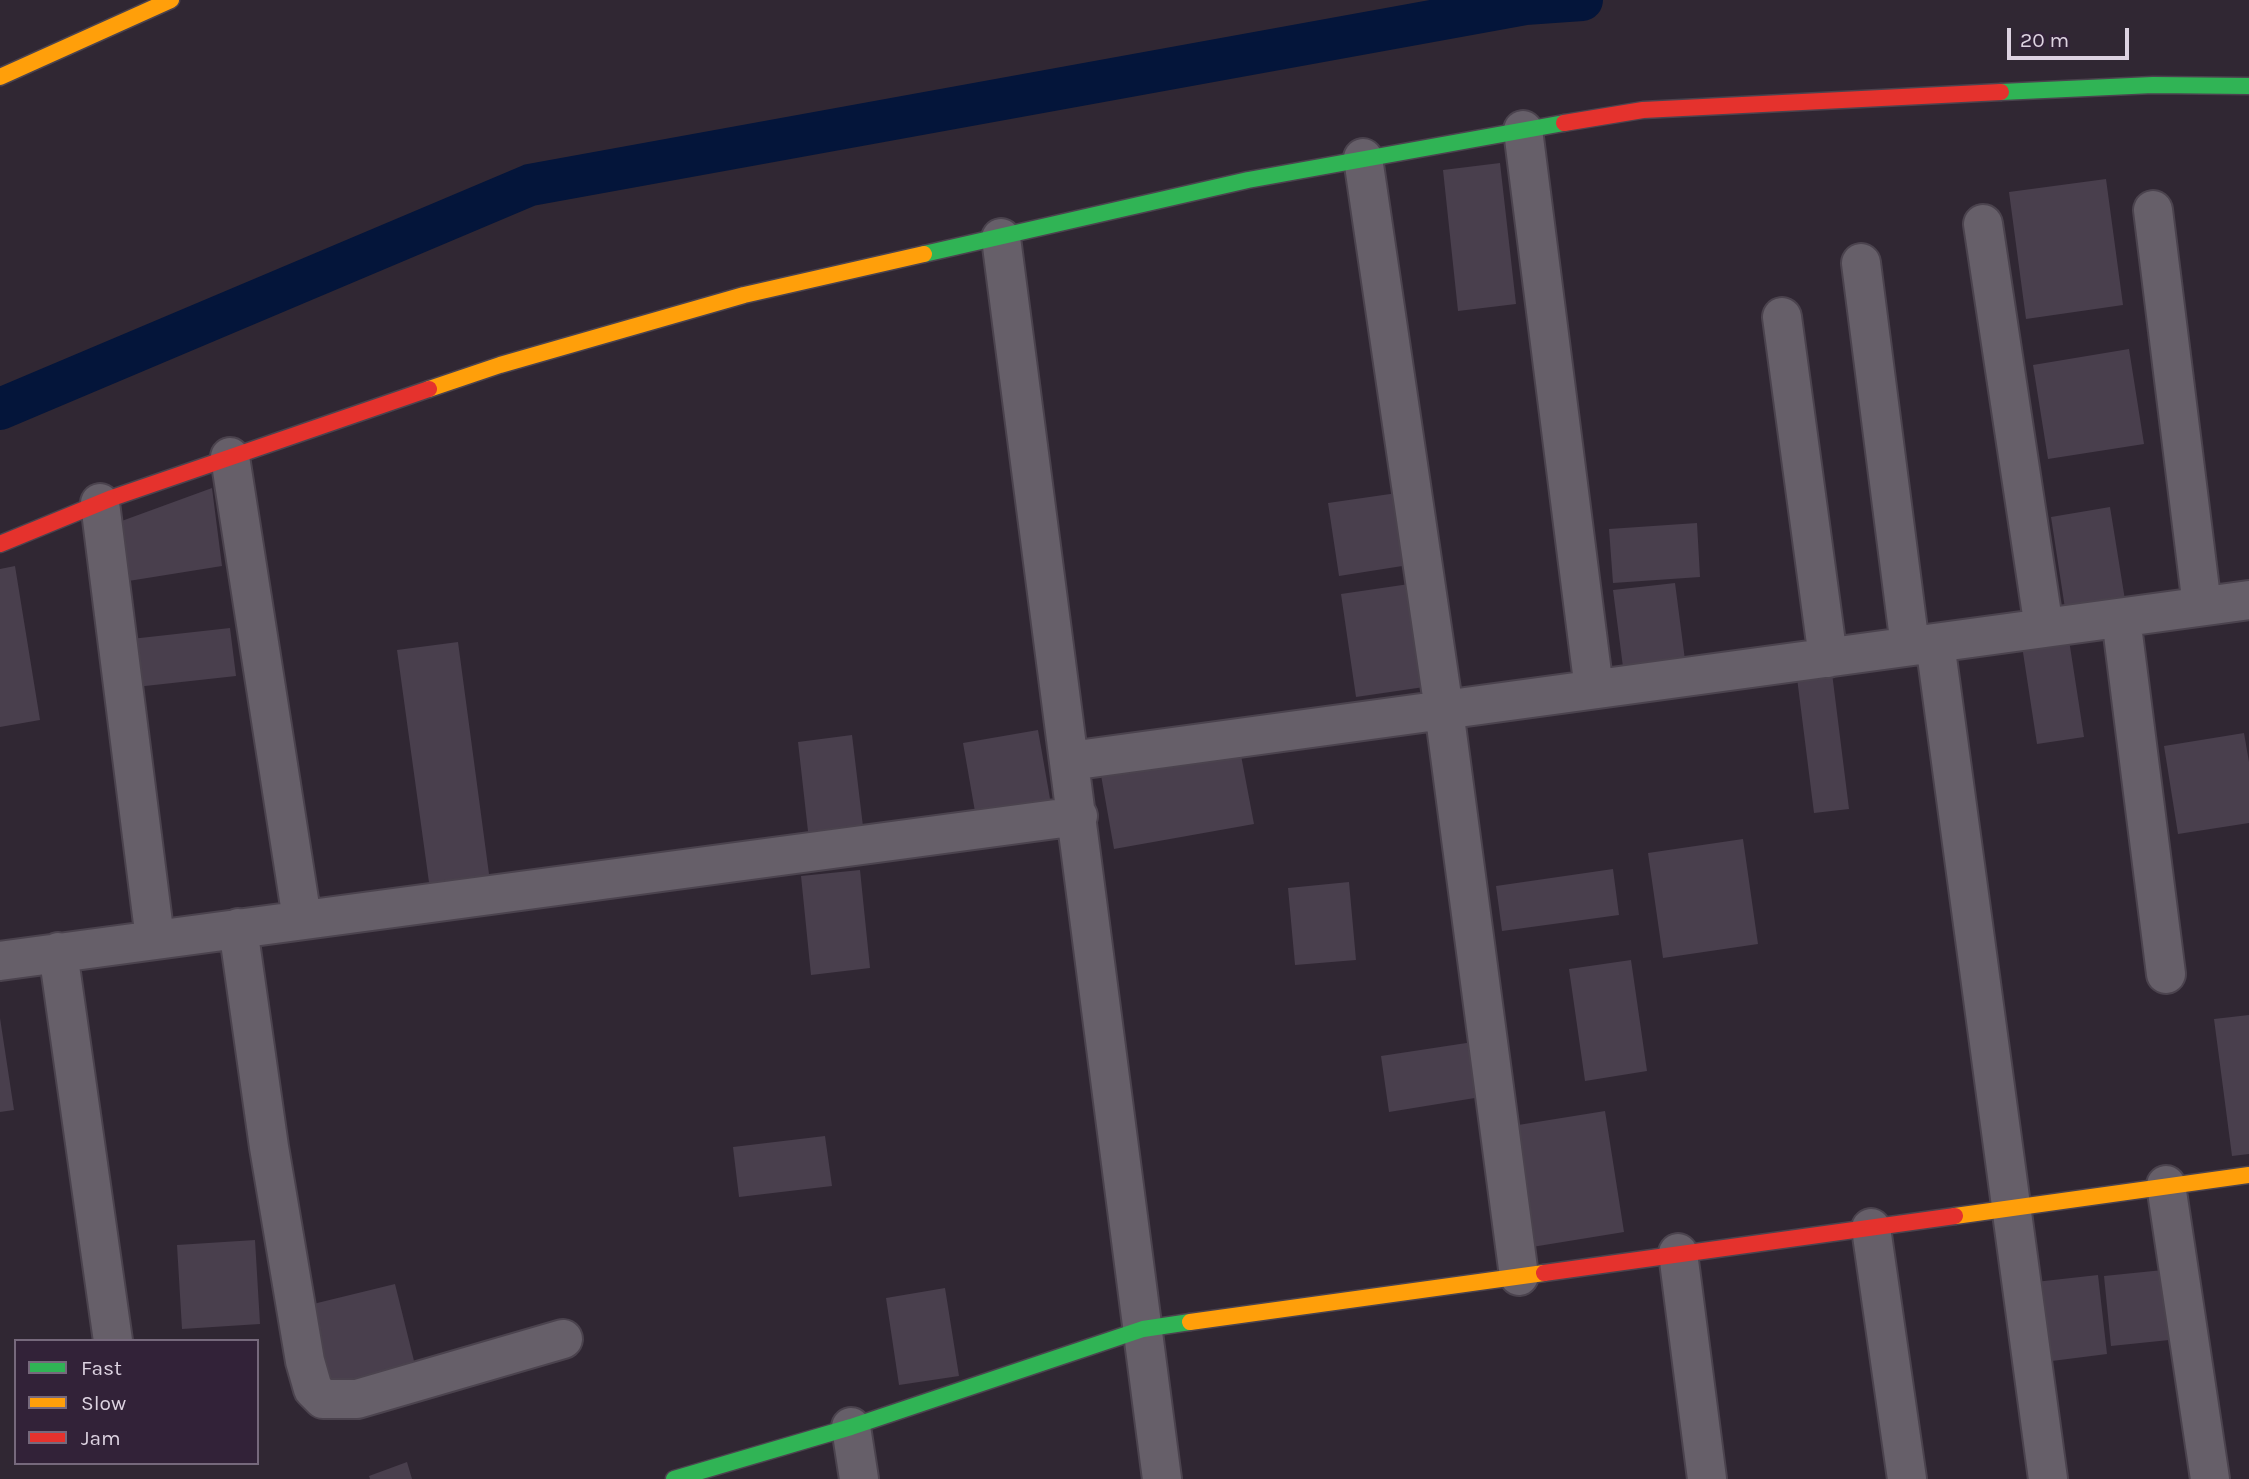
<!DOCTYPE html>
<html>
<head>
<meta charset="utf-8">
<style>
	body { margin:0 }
	#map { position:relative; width:2249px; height:1479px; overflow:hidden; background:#302733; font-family:Karla,sans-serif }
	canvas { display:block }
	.legend { position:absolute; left:14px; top:1339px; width:245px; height:126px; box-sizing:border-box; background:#322238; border:2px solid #76697c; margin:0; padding:9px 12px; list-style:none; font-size:21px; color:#ddd3e1 }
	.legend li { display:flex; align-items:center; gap:14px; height:35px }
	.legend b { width:35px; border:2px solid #76697c }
	.scale { position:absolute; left:2007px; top:28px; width:122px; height:32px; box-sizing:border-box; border:4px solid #ddd3e1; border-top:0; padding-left:9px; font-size:21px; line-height:24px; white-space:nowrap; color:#ddd3e1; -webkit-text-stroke:5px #322238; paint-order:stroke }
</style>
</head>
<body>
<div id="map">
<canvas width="2249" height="1479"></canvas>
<ul class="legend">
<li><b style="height:9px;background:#30b455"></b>Fast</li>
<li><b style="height:9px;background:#ff9f0a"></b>Slow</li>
<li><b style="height:9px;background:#e5322d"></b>Jam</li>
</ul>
<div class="scale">20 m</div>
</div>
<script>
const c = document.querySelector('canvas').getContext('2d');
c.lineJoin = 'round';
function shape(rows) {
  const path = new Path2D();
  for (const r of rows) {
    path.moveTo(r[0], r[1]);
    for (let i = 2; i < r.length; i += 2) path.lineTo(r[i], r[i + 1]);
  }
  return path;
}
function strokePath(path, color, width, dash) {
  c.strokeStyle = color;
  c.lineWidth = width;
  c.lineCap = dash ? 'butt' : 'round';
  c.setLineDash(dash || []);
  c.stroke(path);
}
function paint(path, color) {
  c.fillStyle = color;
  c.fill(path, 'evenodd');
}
const canal = shape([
	[0,409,530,185,1525,4,1582,0]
]);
const building = shape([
	[1500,163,1516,304,1458,311,1443,170],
	[2106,179,2123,305,2026,319,2009,192],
	[2129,349,2144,444,2048,459,2033,365],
	[212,488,222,566,116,583,108,526],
	[1404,492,1415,564,1339,576,1328,503],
	[2110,507,2126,606,2066,615,2051,517],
	[1697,523,1700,577,1613,583,1609,529],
	[15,566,40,720,0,727,0,569],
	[1416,583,1431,686,1356,697,1341,594],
	[1675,583,1685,660,1623,667,1613,590],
	[230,628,236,676,136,687,131,639],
	[2069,640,2084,737,2037,744,2022,646],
	[458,642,491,889,431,897,397,650],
	[1831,665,1849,809,1814,813,1796,670],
	[1038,730,1052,810,977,823,963,743],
	[2244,733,2249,762,2249,823,2178,834,2164,746],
	[852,735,865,843,810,849,798,742],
	[1240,750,1254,824,1114,849,1101,775],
	[1743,839,1758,944,1663,958,1648,853],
	[1613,869,1619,915,1502,931,1496,886],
	[860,870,870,968,811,975,801,876],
	[1349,882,1356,960,1295,965,1288,888],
	[1631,960,1647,1071,1585,1081,1569,969],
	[2249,1015,2249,1154,2232,1156,2214,1019],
	[0,1018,14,1110,0,1112],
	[1473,1042,1481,1097,1389,1112,1381,1056],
	[1605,1111,1624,1232,1532,1247,1512,1126],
	[825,1136,832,1186,739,1197,733,1147],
	[255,1240,260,1324,182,1329,177,1245],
	[2173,1269,2179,1339,2111,1346,2104,1276],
	[2098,1275,2107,1354,2044,1362,2035,1282],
	[395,1284,416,1369,330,1391,309,1305],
	[945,1288,959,1376,899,1385,886,1298],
	[407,1462,412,1479,370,1479,369,1476]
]);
const street = shape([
	[1523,130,1594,689],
	[1363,158,1444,710,1519,1276],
	[2153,210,2202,606],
	[1983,224,2044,628],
	[1001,238,1162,1479],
	[1861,263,1910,646],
	[1782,317,1828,658],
	[230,457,302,919],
	[100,503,155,939],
	[2121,618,2166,974],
	[1935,643,2048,1479],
	[1070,761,2249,600],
	[238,928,269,1147,305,1361,313,1389,323,1399,357,1399,563,1339],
	[58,952,113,1341],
	[0,961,1078,816],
	[2166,1185,2210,1479],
	[1871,1228,1907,1479],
	[1678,1253,1707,1479],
	[851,1427,859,1479]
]);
const fast = shape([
	[2001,92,2153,85,2249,86],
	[924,254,1248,180,1564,123],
	[674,1479,851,1427,1143,1329,1190,1322]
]);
const slow = shape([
	[0,77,171,0],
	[429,389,500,365,744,295,924,254],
	[1955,1216,2249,1175],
	[1190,1322,1544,1273]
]);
const jam = shape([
	[1564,123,1643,110,2001,92],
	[0,544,112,498,429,389],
	[1544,1273,1955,1216]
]);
strokePath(canal, '#04153a', 42);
paint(building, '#493f4d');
strokePath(street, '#4b434e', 42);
strokePath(fast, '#4b434e', 19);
strokePath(slow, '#4b434e', 19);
strokePath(jam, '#4b434e', 19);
strokePath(street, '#665f69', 38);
strokePath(fast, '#30b455', 16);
strokePath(slow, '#ff9f0a', 16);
strokePath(jam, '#e5322d', 16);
</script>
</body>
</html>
